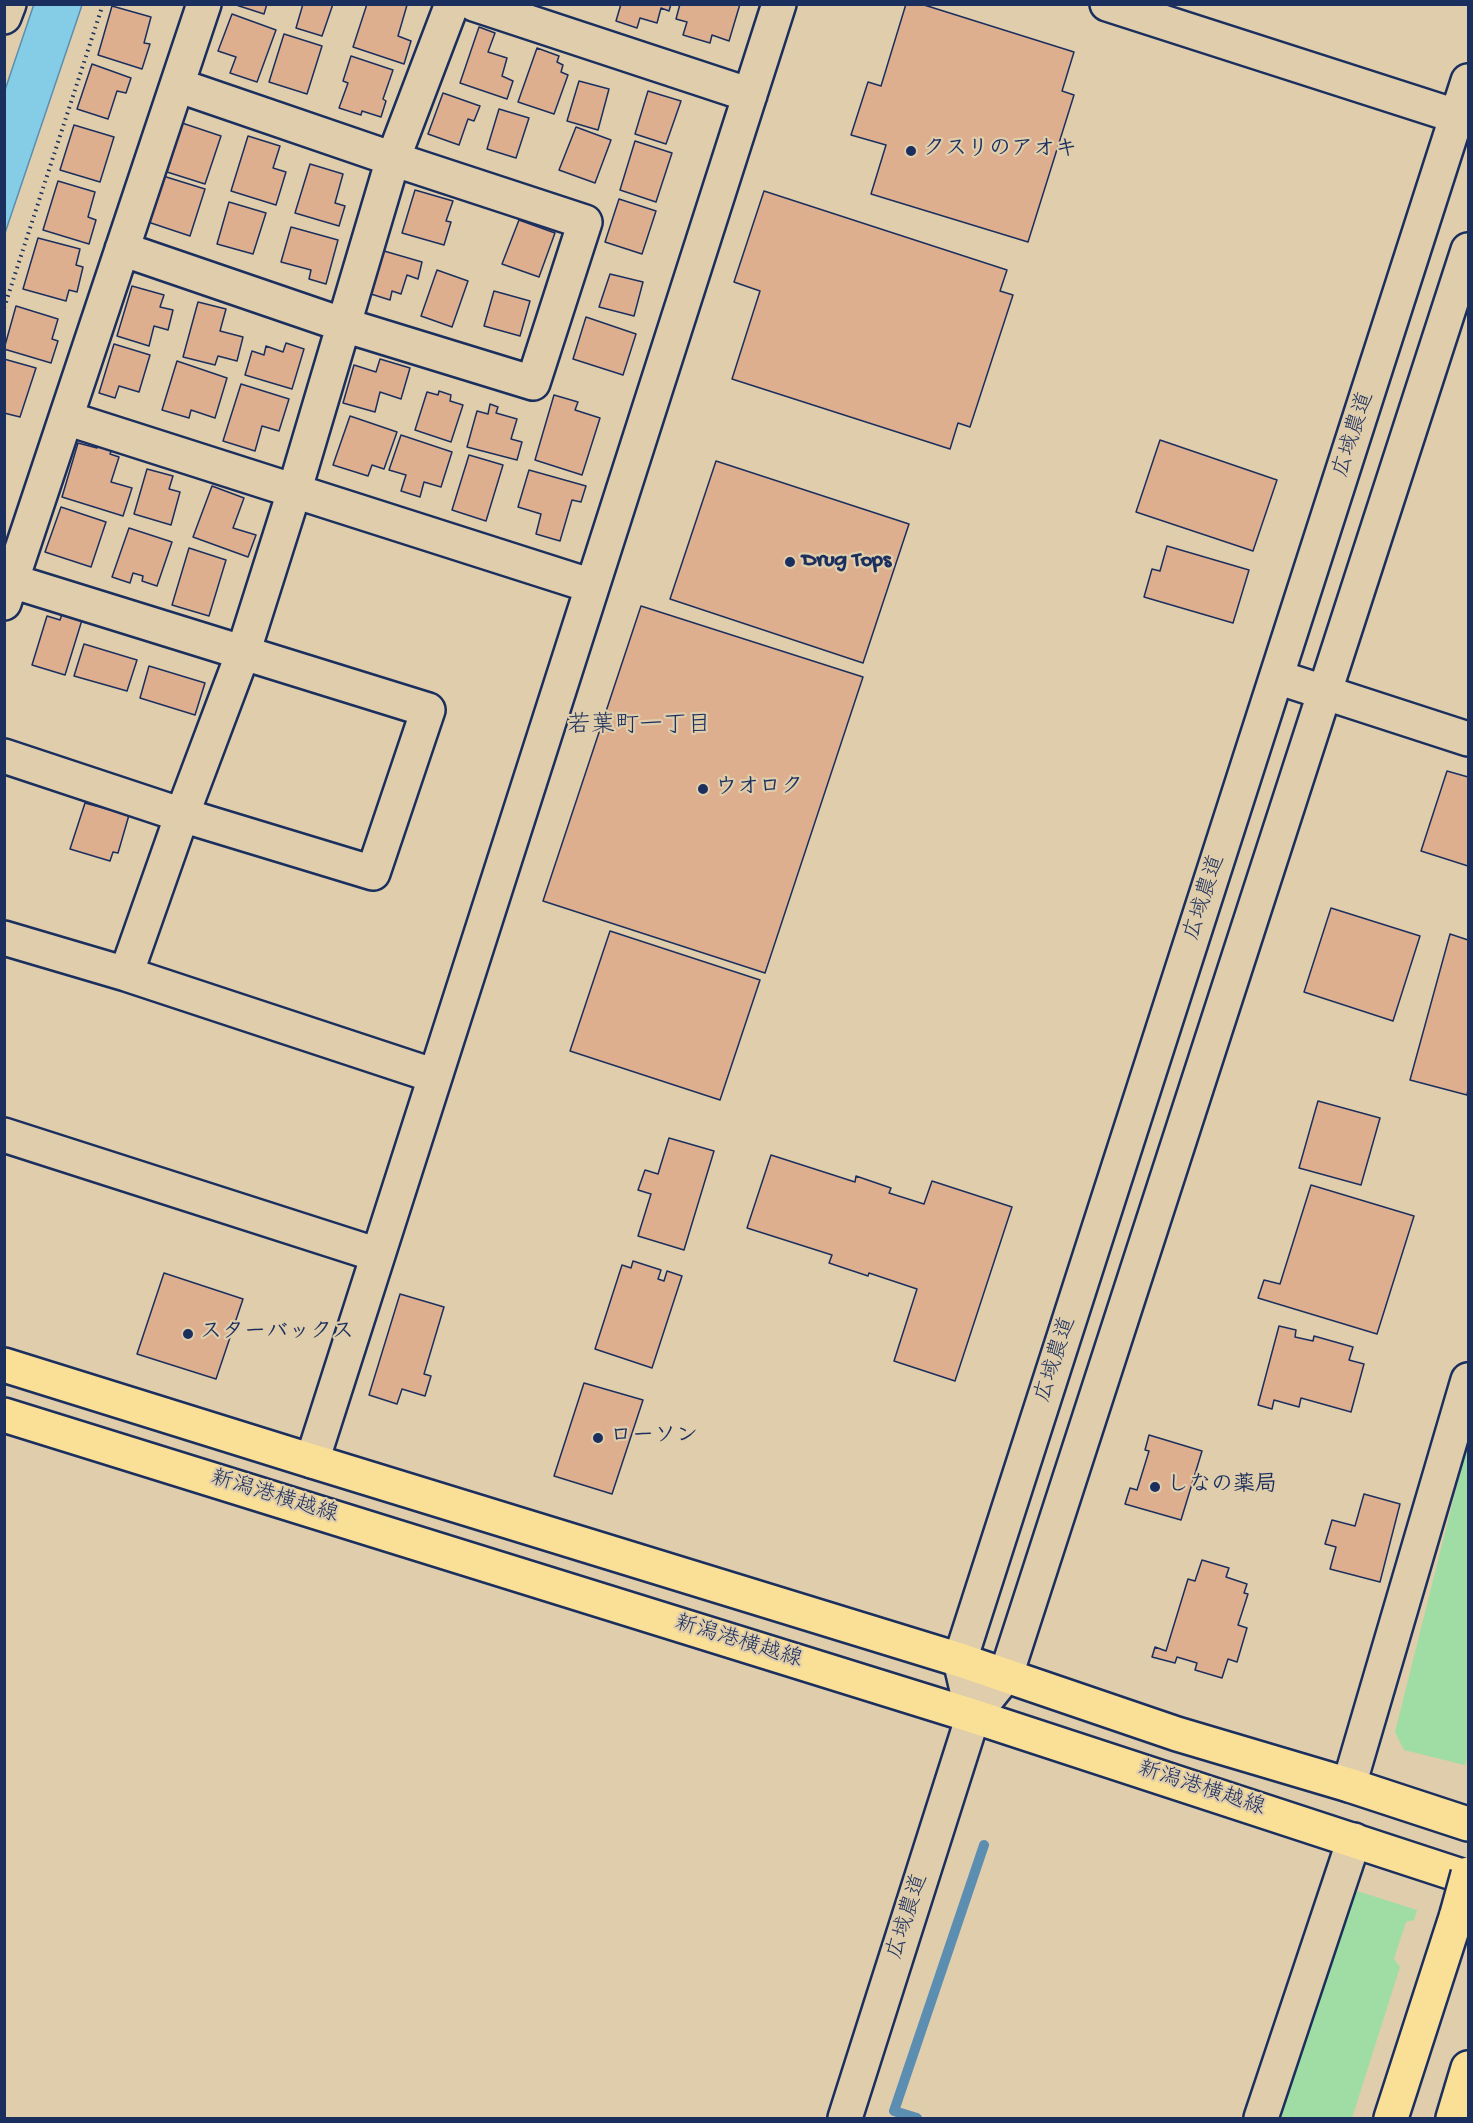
<!DOCTYPE html>
<html>
<head>
<meta charset="utf-8">
<style>
	body { margin:0 }
	#map { position:relative; width:1473px; height:2123px; overflow:hidden; background:#dfcdab; font-family:"Gochi Hand",sans-serif }
	canvas { display:block }
	.frame { position:absolute; inset:0; border:6px solid #1b2f5e; pointer-events:none }
</style>
</head>
<body>
<div id="map">
<canvas width="1473" height="2123"></canvas>
<div class="frame"></div>
</div>
<script>
const c = document.querySelector('canvas').getContext('2d');
c.lineJoin = 'round';
function paint(path, color) {
  c.fillStyle = color;
  c.fill(path, 'evenodd');
}
function shape(rows) {
  const path = new Path2D();
  for (const r of rows) {
    path.moveTo(r[0], r[1]);
    for (let i = 2; i < r.length; i += 2) path.lineTo(r[i], r[i + 1]);
  }
  return path;
}
function strokePath(path, color, width, dash) {
  c.strokeStyle = color;
  c.lineWidth = width;
  c.lineCap = dash ? 'butt' : 'round';
  c.setLineDash(dash || []);
  c.stroke(path);
}
function label(font, color, halo, rows, align = 'center') {
  c.font = font + ' "Gochi Hand","Klee One",sans-serif';
  c.lineWidth = 4.5;
  c.setLineDash([]);
  c.textBaseline = 'middle';
  c.strokeStyle = halo;
  c.fillStyle = color;
  for (const [text, x, y, turn = 0] of rows) {
    c.save();
    c.translate(x, y);
    c.rotate((+turn || 0) * Math.PI / 180);
    c.textAlign = isNaN(turn) ? turn : align;
    if (halo) c.strokeText(text, 0, 0);
    c.fillText(text, 0, 0);
    c.restore();
  }
}
const green = shape([
	[1468,1441,1468,1753,1465,1765,1404,1750,1395,1732],
	[1354,1890,1417,1910,1414,1920,1406,1922,1394,1959,1400,1967,1352,2118,1279,2118]
]);
const water = shape([
	[34,4,82,5,5,233,5,90,34,4]
]);
const stream = shape([
	[917,2118,894,2111,984,1845]
]);
const building = shape([
	[233,4,267,4,264,14,233,4],
	[303,4,333,4,322,36,296,28,303,4],
	[367,4,407,5,398,36,411,41,404,64,353,47,367,4],
	[621,4,671,4,669,11,661,8,657,23,640,18,637,28,616,21,621,4],
	[680,4,740,4,729,41,712,35,710,43,683,35,687,22,676,19,680,4],
	[906,4,921,4,1074,52,1062,91,1074,95,1028,242,871,194,886,145,851,135,868,82,881,86,906,4],
	[112,6,151,17,144,43,150,44,142,69,98,55,112,6],
	[232,14,276,30,257,82,230,73,236,57,218,51,232,14],
	[479,27,495,33,488,52,507,58,502,76,513,81,507,99,460,83,479,27],
	[284,34,322,46,307,94,269,82,284,34],
	[537,48,559,56,557,62,563,65,561,72,568,75,554,114,518,102,537,48],
	[351,56,393,70,383,99,386,101,381,117,362,111,361,115,339,108,348,83,343,81,351,56],
	[92,64,131,78,126,93,117,91,108,119,77,109,92,64],
	[579,81,609,89,598,130,567,121,579,81],
	[648,91,681,101,666,144,635,134,648,91],
	[443,93,480,106,474,121,468,119,459,145,428,134,443,93],
	[499,109,529,118,516,158,487,149,499,109],
	[182,123,221,136,205,184,167,172,182,123],
	[74,125,114,137,100,182,60,170,74,125],
	[576,127,611,140,595,183,559,170,576,127],
	[248,136,280,146,273,168,286,172,276,205,231,191,248,136],
	[635,141,672,153,656,202,620,190,635,141],
	[310,164,343,174,335,203,345,206,339,226,295,213,310,164],
	[163,176,205,189,190,236,148,222,163,176],
	[58,181,95,192,88,217,96,220,89,244,43,230,58,181],
	[415,190,453,201,446,221,451,222,444,245,402,233,415,190],
	[764,191,1007,270,1000,291,1013,295,970,427,958,423,950,449,732,379,760,291,734,282,764,191],
	[619,199,656,211,642,254,605,242,619,199],
	[229,202,266,213,253,254,217,244,229,202],
	[519,220,555,233,539,277,502,264,519,220],
	[291,227,338,240,326,284,309,279,311,270,281,262,291,227],
	[38,238,80,249,76,265,83,267,77,292,69,290,66,301,23,289,38,238],
	[384,251,422,262,418,279,407,275,401,294,392,291,390,300,371,294,384,251],
	[437,270,468,281,452,327,421,316,437,270],
	[610,274,643,282,634,316,599,307,610,274],
	[132,286,164,295,160,307,173,310,168,330,154,326,149,346,117,336,132,286],
	[494,291,530,301,520,336,484,326,494,291],
	[198,302,226,309,220,331,243,337,237,361,218,356,215,365,183,357,198,302],
	[16,306,58,319,52,339,58,341,51,363,4,349,16,306],
	[586,317,636,334,623,375,573,359,586,317],
	[286,343,304,349,292,389,245,375,252,351,264,355,266,346,283,352,286,343],
	[114,344,150,355,139,392,119,386,115,398,99,393,114,344],
	[4,359,36,368,20,417,4,413,4,359],
	[380,359,410,368,401,399,380,392,375,412,343,403,354,365,376,372,380,359],
	[177,361,227,378,215,418,191,410,189,418,162,410,177,361],
	[241,384,289,399,279,431,262,426,255,451,223,441,241,384],
	[439,391,451,395,450,401,463,405,451,442,415,430,427,392,438,395,439,391],
	[554,395,578,402,575,410,600,418,582,475,535,460,554,395],
	[490,404,498,407,496,413,517,419,511,439,522,442,517,460,467,447,477,411,488,414,490,404],
	[350,416,397,432,384,469,372,465,368,476,333,465,350,416],
	[401,435,452,452,441,487,424,482,420,497,401,491,406,475,389,470,401,435],
	[1160,440,1277,480,1253,551,1136,512,1160,440],
	[78,443,97,448,98,444,112,449,110,454,119,457,111,482,132,488,123,516,62,497,78,443],
	[469,455,503,465,486,521,452,510,469,455],
	[716,461,909,524,863,663,670,599,716,461],
	[147,469,173,476,169,489,180,492,171,525,134,514,147,469],
	[529,470,586,486,581,502,572,500,560,541,536,534,541,514,518,507,529,470],
	[212,486,244,498,233,528,256,535,248,557,193,537,212,486],
	[61,507,106,522,91,567,45,552,61,507],
	[129,528,172,542,157,586,142,581,143,576,133,573,130,583,112,577,129,528],
	[1167,546,1249,570,1233,623,1144,597,1152,569,1160,571,1167,546],
	[189,548,226,560,209,616,172,605,189,548],
	[641,606,863,677,765,973,543,901,641,606],
	[62,614,82,620,65,675,32,665,47,616,60,620,62,614],
	[84,644,137,660,127,691,74,676,84,644],
	[149,666,205,683,195,715,140,698,149,666],
	[1447,771,1468,777,1468,866,1421,851,1447,771],
	[85,803,129,815,118,853,113,852,110,861,70,849,85,803],
	[1331,908,1420,936,1393,1021,1304,992,1331,908],
	[610,931,760,980,720,1100,570,1051,610,931],
	[1450,934,1468,940,1468,1089,1467,1095,1410,1080,1450,934],
	[1318,1101,1380,1118,1361,1185,1299,1168,1318,1101],
	[669,1138,714,1151,684,1250,638,1236,651,1194,638,1190,645,1170,658,1174,669,1138],
	[771,1155,855,1182,856,1176,891,1188,889,1193,924,1204,932,1181,1012,1207,955,1381,894,1361,917,1289,869,1273,868,1276,829,1263,832,1255,747,1228,771,1155],
	[1311,1185,1414,1216,1377,1334,1258,1298,1264,1280,1280,1284,1311,1185],
	[633,1261,661,1270,658,1279,664,1281,667,1271,682,1276,652,1368,595,1349,622,1265,631,1268,633,1261],
	[164,1273,243,1299,216,1379,137,1354,164,1273],
	[400,1294,444,1307,424,1374,431,1376,425,1396,402,1389,397,1404,369,1395,400,1294],
	[1279,1326,1296,1330,1295,1337,1313,1341,1314,1336,1353,1347,1349,1360,1364,1364,1351,1412,1301,1398,1299,1407,1274,1400,1272,1409,1258,1405,1279,1326],
	[584,1383,643,1400,612,1494,554,1476,584,1383],
	[1149,1435,1202,1451,1181,1520,1125,1504,1130,1488,1137,1490,1149,1451,1145,1450,1149,1435],
	[1364,1494,1400,1504,1380,1582,1330,1569,1336,1547,1325,1544,1332,1520,1355,1526,1364,1494],
	[1202,1560,1229,1568,1226,1577,1247,1584,1244,1593,1248,1594,1238,1625,1247,1628,1237,1662,1228,1659,1222,1678,1195,1670,1197,1663,1177,1657,1175,1663,1152,1657,1155,1647,1166,1651,1188,1579,1195,1581,1202,1560]
]);
const path = shape([
	[4,308,103,4]
]);
const street = shape([
	[474,4,750,95],
	[4,17,9,4],
	[122,249,344,325,533,383,585,222,393,159,177,85],
	[66,418,592,586],
	[4,603,204,4],
	[1277,677,1468,739],
	[4,756,182,815,373,873,428,710,12,581],
	[4,938,126,974,435,1076],
	[126,974,182,815,243,653,294,492,393,159,452,4],
	[4,1135,378,1255],
	[312,1461,779,4],
	[1349,1785,1468,1380],
	[1261,2118,1354,1840]
]);
const secondary = shape([
	[1107,4,1468,120],
	[973,1716,960,1660,1468,81],
	[845,2118,973,1716,1006,1675,1468,250]
]);
const primary = shape([
	[4,1365,312,1461,960,1660,1177,1734,1349,1785,1468,1824],
	[4,1415,973,1716,1468,1878]
]);
const highway = shape([
	[1391,2118,1457,1914],
	[1453,2118,1468,2068]
]);
const highwayBridge = shape([
	[1457,1914,1468,1874]
]);
const markers = [
	[911,151,6,"#1b2f5e"],
	[790,562,6,"#1b2f5e"],
	[703,789,6,"#1b2f5e"],
	[188,1334,6,"#1b2f5e"],
	[598,1438,6,"#1b2f5e"],
	[1155,1487,6,"#1b2f5e"]
];
const poiNames = [
	["クスリのアオキ",923,151],
	["Drug Tops",802,562],
	["ウオロク",715,789],
	["スターバックス",200,1334],
	["ローソン",610,1438],
	["しなの薬局",1167,1487]
];
const streetNames = [
	["広域農道",1355,435,-72],
	["広域農道",1206,898,-72],
	["広域農道",1057,1360,-72],
	["新潟港横越線",274,1498,17],
	["新潟港横越線",738,1643,17],
	["新潟港横越線",1201,1790,18],
	["広域農道",909,1917,-72]
];
const neighbourhoodNames = [
	["若葉町一丁目",639,727]
];
paint(green, '#a0dda5');
paint(water, '#85cde6');
strokePath(water, '#5b8eb0', 1.5);
strokePath(stream, '#5b8eb0', 10);
paint(building, '#deaf8f');
strokePath(building, '#1b2f5e', 1.5);
strokePath(street, '#1b2f5e', 38);
strokePath(secondary, '#1b2f5e', 38);
strokePath(primary, '#1b2f5e', 38);
strokePath(highway, '#1b2f5e', 38);
strokePath(path, '#1b2f5e', 4, [1.5, 4.5]);
strokePath(street, '#dfcdab', 33);
strokePath(secondary, '#dfcdab', 33);
strokePath(primary, '#fadf96', 33);
strokePath(highway, '#fadf96', 33);
strokePath(highwayBridge, '#1b2f5e', 38, []);
strokePath(highwayBridge, '#fadf96', 33);
for (const [x, y, r, color] of markers) {
  const dot = new Path2D();
  dot.arc(x, y, r, 0, 2 * Math.PI);
  c.fillStyle = color;
  c.fill(dot);
  strokePath(dot, '#dfcdab', 2);
}
label('bold 22px', '#1b2f5e', '#dfcdab', poiNames, 'left');
label('22px', '#1b2f5e', '#dfcdab', streetNames);
label('24px', '#1b2f5e', '#dfcdab', neighbourhoodNames);
</script>
</body>
</html>
